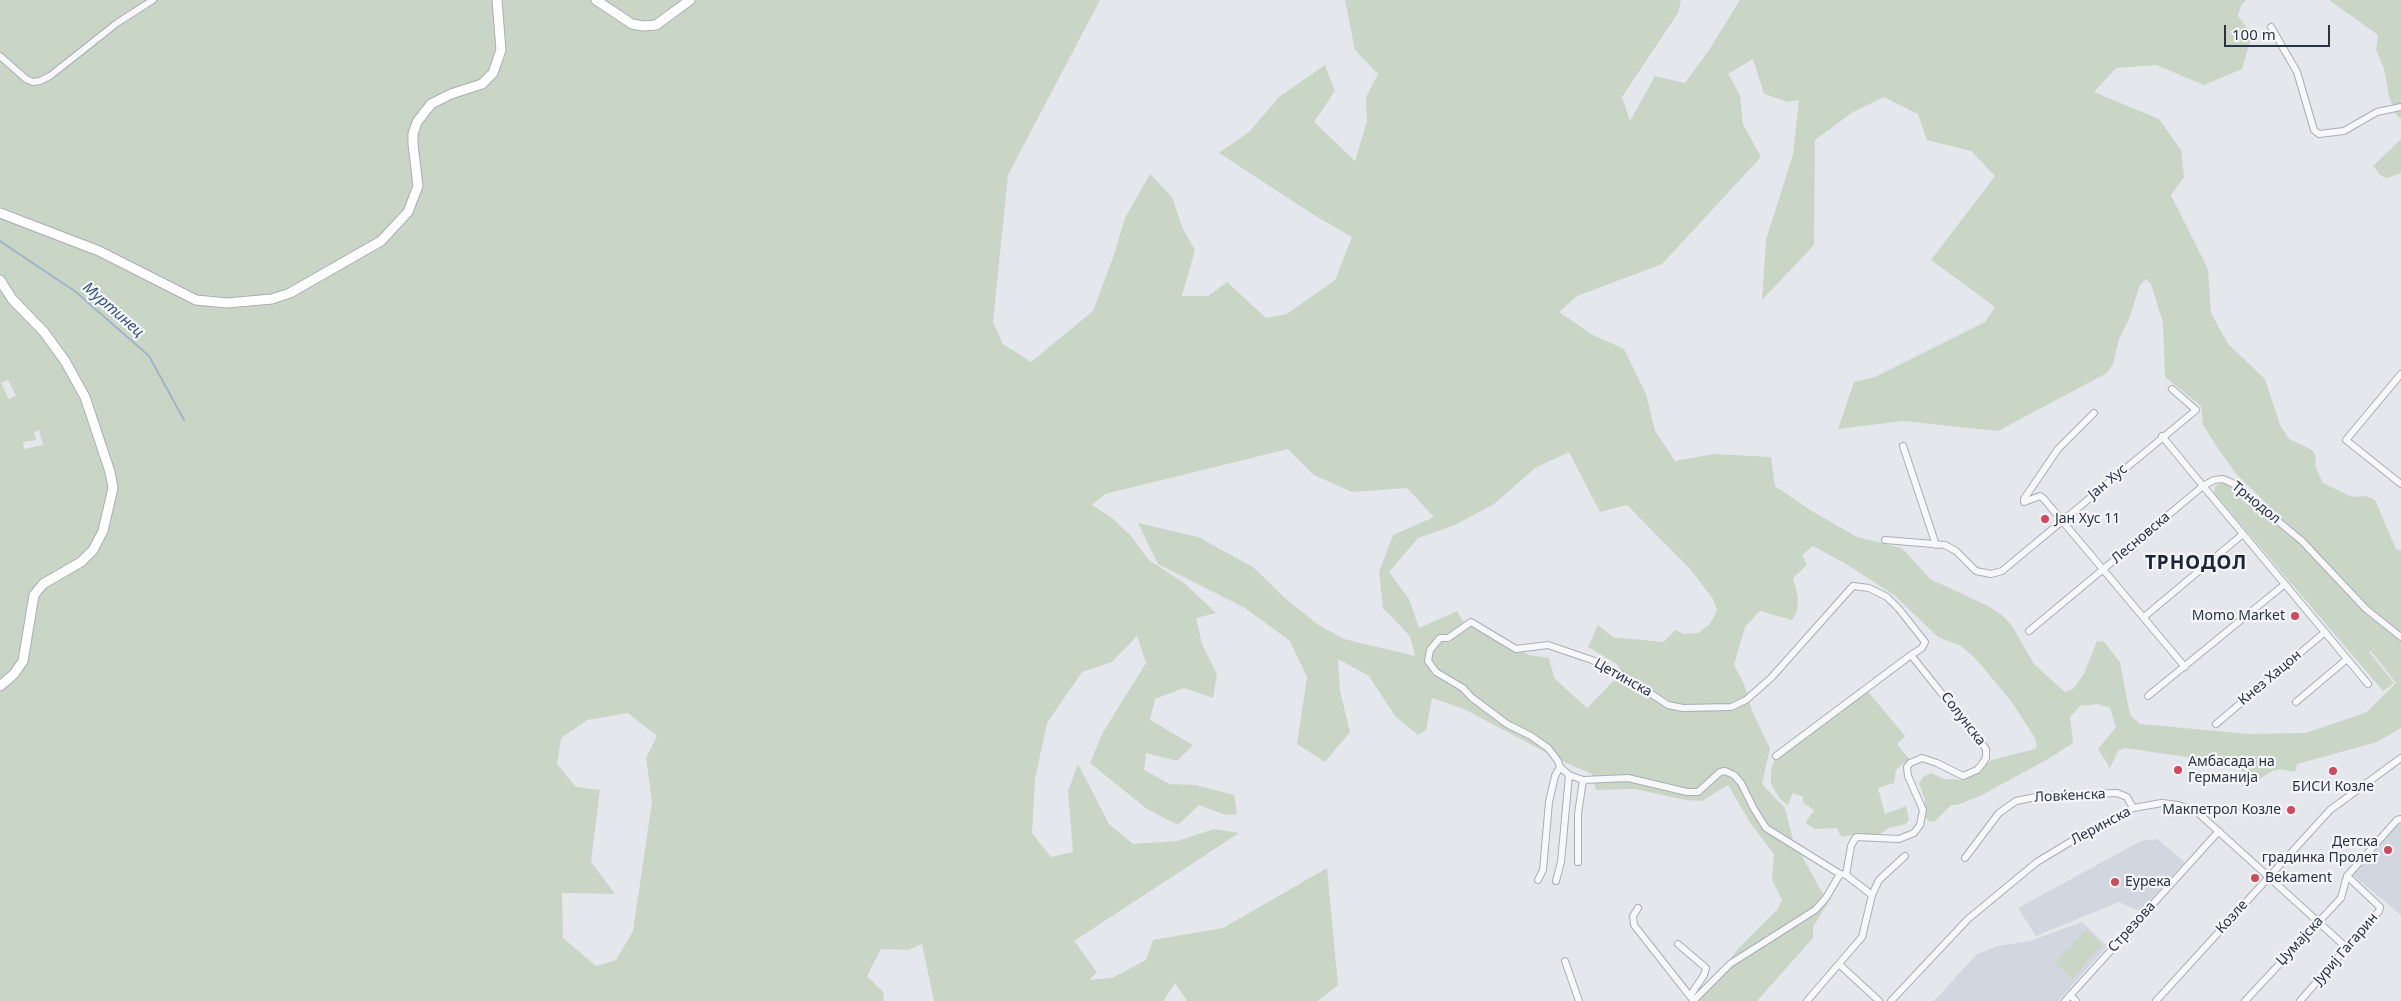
<!DOCTYPE html>
<html>
<head>
<meta charset="utf-8">
<style>
	body { margin:0 }
	#map { position:relative; width:2401px; height:1001px; overflow:hidden; background:#e4e7ec; font-family:"Noto Sans",sans-serif }
	canvas { display:block }
	.scale { position:absolute; left:2224px; top:25px; width:106px; height:22px; box-sizing:border-box; border:2px solid #2b3445; border-top:0; padding-left:6px; font-size:15px; line-height:18px; white-space:nowrap; color:#2b3445; -webkit-text-stroke:4px #f4f6f9; paint-order:stroke }
</style>
</head>
<body>
<div id="map">
<canvas width="2401" height="1001"></canvas>
<div class="scale">100 m</div>
</div>
<script>
const c = document.querySelector('canvas').getContext('2d');
c.lineJoin = 'round';
function paint(path, color) {
  c.fillStyle = color;
  c.fill(path, 'evenodd');
}
function shape(rows) {
  const path = new Path2D();
  for (const r of rows) {
    path.moveTo(r[0], r[1]);
    for (let i = 2; i < r.length; i += 2) path.lineTo(r[i], r[i + 1]);
  }
  return path;
}
function strokePath(path, color, width, dash) {
  c.strokeStyle = color;
  c.lineWidth = width;
  c.lineCap = dash ? 'butt' : 'round';
  c.setLineDash(dash || []);
  c.stroke(path);
}
function label(font, color, halo, rows, align = 'center') {
  c.font = font + ' "Noto Sans",sans-serif';
  c.lineWidth = 4.5;
  c.setLineDash([]);
  c.textBaseline = 'middle';
  c.strokeStyle = halo;
  c.fillStyle = color;
  for (const [text, x, y, turn = 0] of rows) {
    c.save();
    c.translate(x, y);
    c.rotate((+turn || 0) * Math.PI / 180);
    c.textAlign = isNaN(turn) ? turn : align;
    if (halo) c.strokeText(text, 0, 0);
    c.fillText(text, 0, 0);
    c.restore();
  }
}
const built = shape([
	[2401,824,2401,915,2353,875,2396,825],
	[2157,839,2185,862,2140,911,2119,902,2036,936,2018,908,2141,841],
	[2082,922,2107,946,2058,1001,1934,1001,1977,954,1998,946,2030,941]
]);
const green = shape([
	[0,0,1100,0,1008,175,993,322,1003,344,1031,362,1093,311,1114,255,1125,218,1150,174,1172,197,1182,227,1195,250,1182,296,1208,296,1227,282,1266,318,1287,314,1335,280,1352,237,1314,215,1219,153,1249,132,1280,96,1325,65,1335,91,1314,122,1355,161,1367,121,1366,97,1378,74,1355,50,1345,0,1681,0,1678,13,1622,97,1630,121,1655,76,1685,83,1709,50,1740,0,2246,0,2241,6,2238,16,2252,35,2242,69,2204,85,2156,65,2116,68,2094,92,2159,119,2181,150,2184,177,2171,195,2208,269,2211,313,2228,344,2265,379,2280,425,2289,439,2312,450,2316,456,2315,465,2323,483,2352,497,2365,496,2375,500,2396,549,2401,551,2401,728,2377,742,2297,764,2295,772,2280,769,2272,771,2257,781,2251,779,2234,764,2125,748,2118,751,2110,768,2098,749,2116,727,2110,708,2097,704,2080,706,2070,717,2073,743,2048,759,1980,796,1957,805,1951,805,1934,822,1929,821,1925,816,1925,799,1919,784,1923,777,1931,773,1944,779,1965,780,1992,760,2035,749,2037,746,2035,738,2011,701,1975,658,1961,646,1938,637,1894,595,1848,565,1813,546,1802,555,1807,565,1793,578,1798,598,1797,611,1792,620,1760,611,1745,627,1734,665,1744,684,1753,713,1770,748,1762,784,1785,808,1793,840,1828,903,1813,927,1813,938,1757,1001,1699,1001,1738,949,1777,910,1782,900,1772,880,1774,854,1751,824,1728,785,1702,801,1685,800,1635,789,1596,790,1592,774,1564,762,1464,709,1432,698,1426,730,1418,735,1395,716,1369,676,1338,659,1340,691,1350,732,1325,762,1297,744,1307,677,1290,641,1245,608,1158,564,1138,523,1198,537,1253,567,1285,598,1317,624,1344,639,1415,656,1410,636,1383,608,1379,572,1393,535,1434,517,1407,488,1352,492,1314,475,1288,449,1105,494,1092,505,1112,518,1131,536,1149,560,1184,583,1216,613,1196,618,1202,644,1217,674,1213,698,1184,688,1155,699,1150,720,1193,745,1177,761,1146,753,1144,770,1170,784,1195,785,1234,795,1237,814,1226,815,1199,805,1178,825,1147,809,1090,763,1102,734,1146,663,1137,636,1112,662,1082,672,1047,723,1035,779,1032,833,1051,857,1073,852,1068,791,1078,764,1109,824,1133,844,1177,841,1214,829,1239,833,1074,941,1097,972,1089,980,1112,978,1146,960,1153,940,1223,928,1327,868,1338,985,1318,1001,1187,1001,1175,983,1163,1001,934,1001,922,944,908,950,881,949,867,976,884,993,883,1001,0,1001],
	[1753,59,1764,94,1788,102,1799,100,1793,154,1766,240,1762,300,1814,245,1815,140,1853,112,1884,97,1918,114,1927,140,1971,151,1995,176,1931,260,1995,307,1985,322,1875,377,1854,382,1838,429,1903,421,1998,431,2107,373,2113,364,2119,339,2129,319,2140,285,2146,279,2151,284,2163,323,2165,377,2201,406,2203,425,2217,447,2237,475,2264,501,2279,526,2228,485,2221,483,2215,486,2214,493,2383,691,2394,683,2369,652,2371,651,2396,683,2367,712,2306,733,2249,734,2140,724,2130,715,2120,662,2104,642,2097,641,2084,674,2073,689,2065,692,2034,664,2012,626,2003,616,1988,606,1930,579,1902,548,1857,537,1810,510,1775,486,1771,457,1714,454,1675,461,1655,431,1646,394,1624,349,1593,335,1559,312,1577,296,1662,264,1761,157,1743,124,1740,95,1728,74],
	[8,380,16,396,9,399,1,383],
	[39,430,43,445,24,449,23,442,36,440,34,432],
	[1569,452,1600,512,1627,505,1691,570,1713,599,1717,610,1710,624,1698,633,1683,634,1676,630,1663,642,1613,637,1598,625,1588,647,1617,664,1622,672,1587,708,1554,678,1549,658,1529,655,1480,626,1465,625,1457,611,1419,628,1409,599,1389,572,1418,538,1455,525,1494,504,1535,468],
	[628,713,657,736,646,758,652,802,633,931,616,960,596,966,563,938,562,893,615,894,591,862,600,790,576,787,557,764,561,738,587,720],
	[2329,0,2401,0,2401,119,2395,113,2389,96,2384,68,2376,50,2378,35],
	[2401,139,2401,173,2387,178,2380,175,2373,166],
	[1866,689,1905,736,1897,744,1909,759,1896,770,1894,783,1878,788,1885,814,1906,806,1909,820,1906,824,1889,828,1878,835,1854,834,1844,837,1840,835,1837,828,1815,829,1808,825,1806,822,1814,810,1803,803,1803,797,1793,793,1788,805,1780,799,1771,784,1771,770,1775,758],
	[2086,930,2102,945,2072,979,2055,963]
]);
const stream = shape([
	[0,241,76,292,149,356,184,420]
]);
const minor = shape([
	[2271,27,2297,72,2314,130,2319,134,2344,131,2377,112,2401,107],
	[0,56,26,79,33,82,40,81,50,76,117,23,153,0],
	[2401,374,2346,440,2401,484],
	[2094,413,2058,449,2024,499,2024,502,2040,496,2043,498,2185,667],
	[1903,446,1936,545],
	[1885,540,1945,545,1956,551,1976,571,1991,574,2002,571,2196,410,2172,389],
	[2144,617,2243,534],
	[2029,631,2203,486,2162,436],
	[2368,684,2203,486,2214,480,2223,479,2232,483,2302,541,2366,609,2401,637],
	[2148,696,2285,584],
	[2296,702,2347,659],
	[2216,724,2325,632],
	[1776,756,1911,655,1986,749,1986,758,1982,764,1977,770,1963,776,1937,763,1922,758,1910,763,1907,767,1908,776,1923,810,1920,825,1914,833,1899,839,1856,837,1851,846,1846,875],
	[1569,775,1583,780,1578,814,1578,862],
	[1583,780,1628,778,1687,792,1698,792,1720,772,1725,771,1734,775,1741,783,1754,809,1766,828,1840,874,1846,875,1872,895,1862,937,1807,1001],
	[1965,858,1999,813,2016,801,2041,796,2117,793,2127,797,2133,808],
	[2347,876,2397,820,2401,819],
	[1538,880,1543,870,1549,802,1555,776,1560,767,1558,761,1548,748,1531,736,1507,724,1471,697,1463,688,1436,672,1428,661,1430,650,1440,638,1448,638,1471,622,1516,649,1548,645,1592,660,1626,677,1668,705,1683,708,1731,707,1746,700,1771,678,1853,586,1869,588,1887,597,1899,609,1925,642,1922,648,1911,655],
	[1556,881,1561,862,1569,775,1560,767],
	[1872,895,1879,880,1905,856],
	[1638,908,1633,916,1634,925,1693,1000],
	[1678,944,1706,968,1704,975,1690,996],
	[1565,961,1579,1001],
	[1840,965,1879,1001],
	[2070,995,2076,1001],
	[1693,1001,1730,964,1815,910,1826,898,1840,874],
	[1891,1001,1968,919,2037,862,2085,833,2133,808,2162,803,2178,805,2196,811,2347,948],
	[2065,1001,2219,831],
	[2156,1001,2330,810,2401,758],
	[2245,1001,2341,898,2347,876],
	[2300,1001,2379,911,2380,907,2347,876]
]);
const secondary = shape([
	[596,0,632,24,643,26,656,25,690,0],
	[0,213,99,251,196,300,227,303,272,299,290,293,381,241,408,212,418,186,413,144,413,134,417,122,431,104,451,94,482,84,493,73,501,50,497,0],
	[0,280,12,299,44,332,65,361,85,397,110,472,113,488,103,531,93,550,81,562,43,584,34,595,23,661,14,674,0,686]
]);
const markers = [
	[2045,519,5,"#d1495b"],
	[2295,616,5,"#d1495b"],
	[2178,770,5,"#d1495b"],
	[2333,771,5,"#d1495b"],
	[2291,810,5,"#d1495b"],
	[2388,850,5,"#d1495b"],
	[2255,878,5,"#d1495b"],
	[2115,882,5,"#d1495b"]
];
const streetNames = [
	["Јан Хус",2108,482,-40],
	["Трнодол",2256,503,39],
	["Лесновска",2141,538,-40],
	["Цетинска",1623,678,29],
	["Кнез Хацон",2270,678,-40],
	["Солунска",1963,719,52],
	["Ловќенска",2070,796,-3],
	["Леринска",2101,826,-28],
	["Козле",2232,917,-48],
	["Стрезова",2132,927,-48],
	["Џумајска",2300,941,-47],
	["Јуриј Гагарин",2346,949,-49]
];
const poiNames = [
	["Јан Хус 11",2055,519],
	["Momo Market",2285,616,"right"],
	["Амбасада на",2188,762],
	["Германија",2188,778],
	["БИСИ Козле",2333,787,"center"],
	["Макпетрол Козле",2281,810,"right"],
	["Детска",2378,842,"right"],
	["градинка Пролет",2378,858,"right"],
	["Bekament",2265,878],
	["Еурека",2125,882]
];
const waterNames = [
	["Муртинец",113,310,41]
];
const districtNames = [
	["ТРНОДОЛ",2196,564]
];
paint(built, '#d2d6de');
paint(green, '#c9d6c5');
strokePath(stream, '#9fb4cc', 2);
strokePath(minor, '#a9aeb7', 8);
strokePath(secondary, '#a9aeb7', 11);
strokePath(minor, '#f7f8fa', 6);
strokePath(secondary, '#fff', 9);
for (const [x, y, r, color] of markers) {
  const dot = new Path2D();
  dot.arc(x, y, r, 0, 2 * Math.PI);
  c.fillStyle = color;
  c.fill(dot);
  strokePath(dot, '#f4f6f9', 2);
}
label('14px', '#2b3445', '#f4f6f9', streetNames);
label('14px', '#2b3445', '#f4f6f9', poiNames, 'left');
label('italic 15px', '#34527a', '#f4f6f9', waterNames);
c.letterSpacing = '1px';
label('bold 19px', '#1d2536', '#f4f6f9', districtNames);
c.letterSpacing = '0px';
</script>
</body>
</html>
